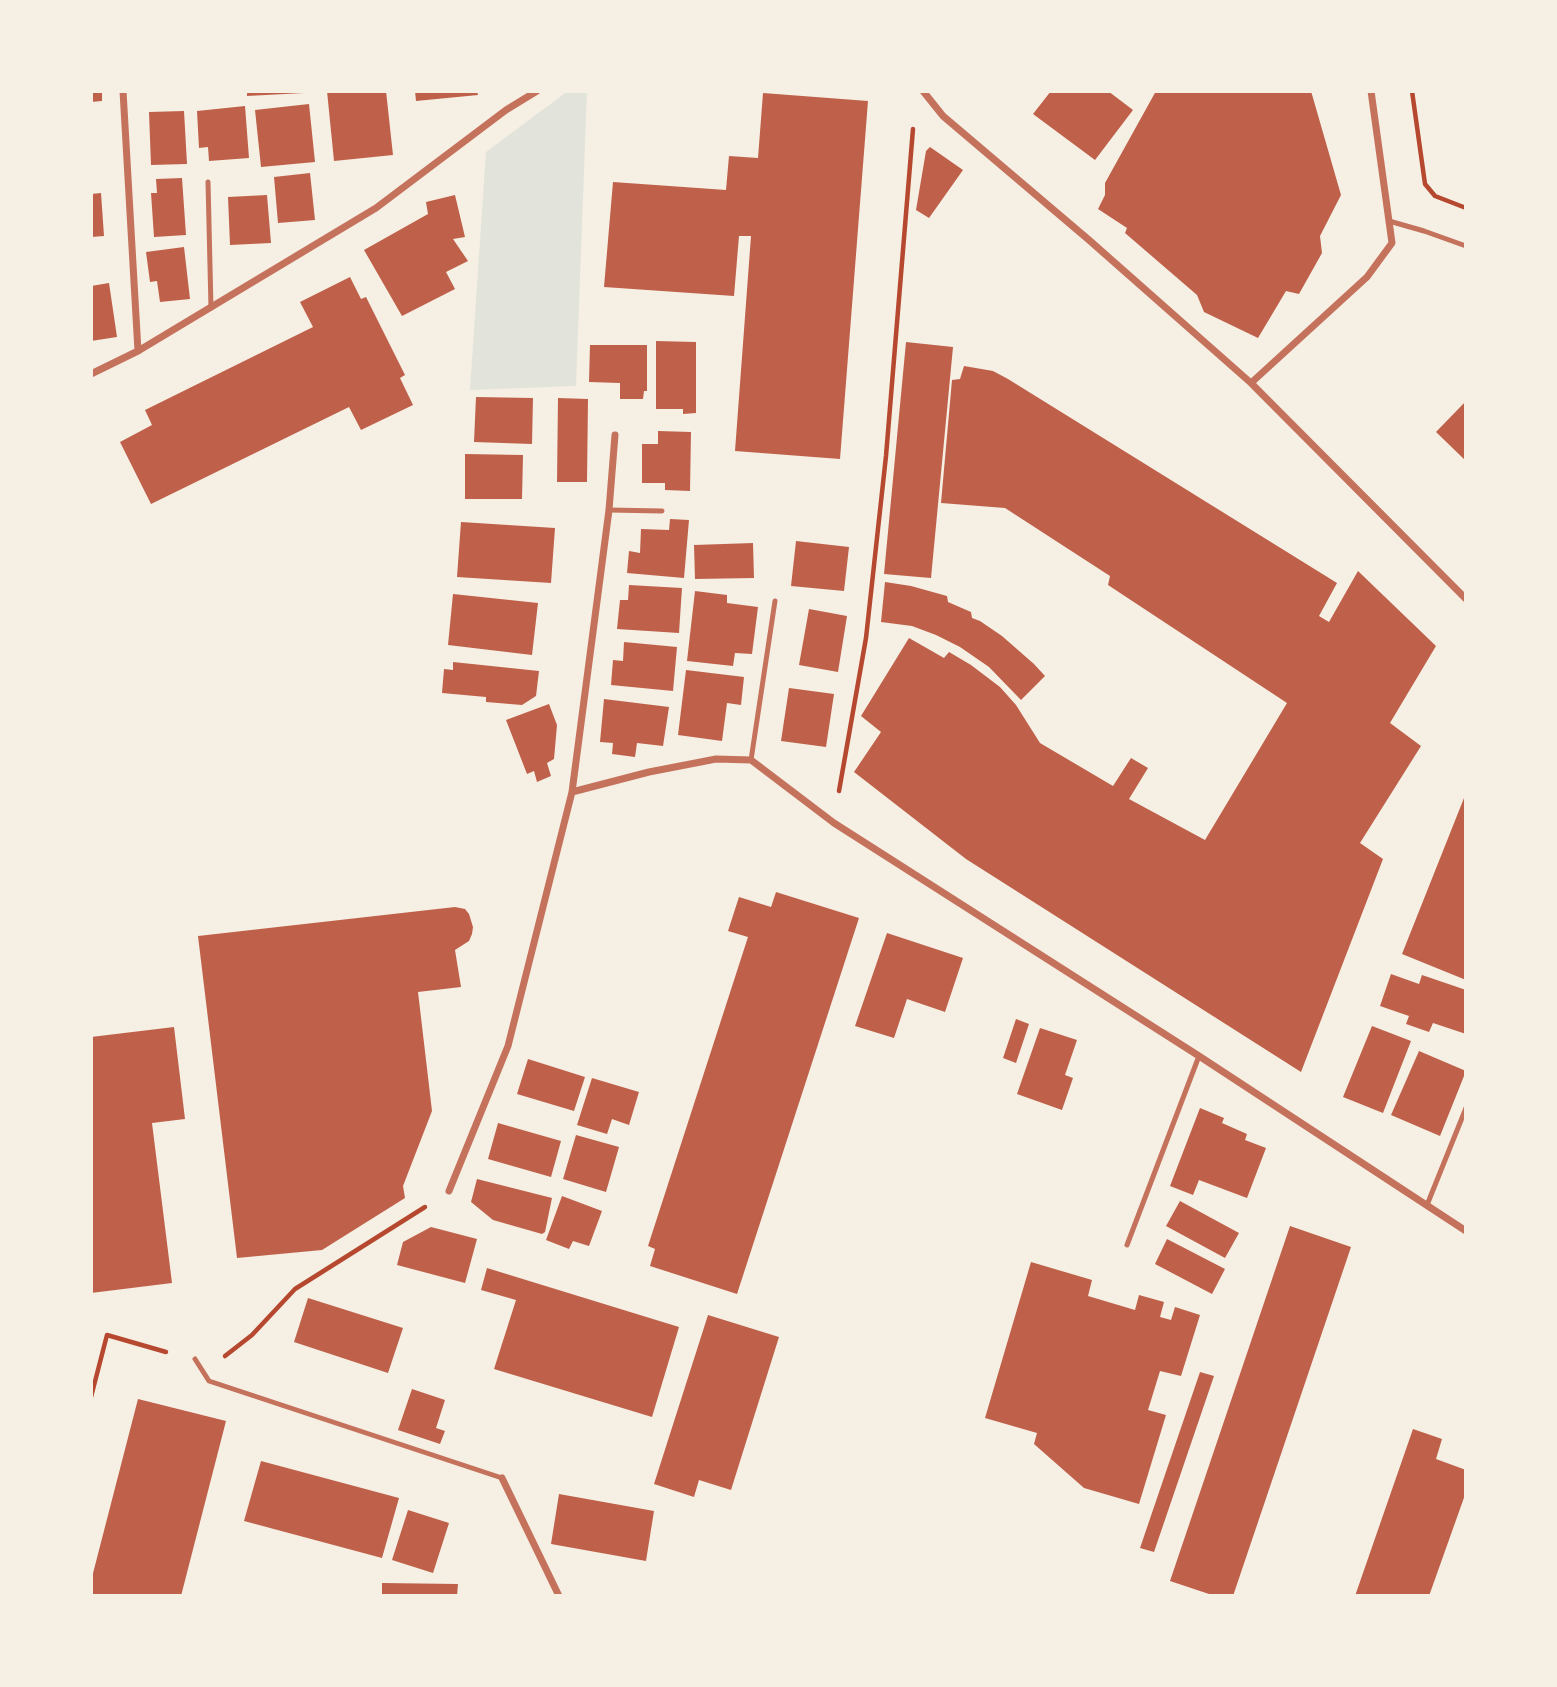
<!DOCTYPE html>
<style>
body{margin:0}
#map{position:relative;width:1557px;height:1687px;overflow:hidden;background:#f6efe4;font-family:"Asap Condensed",sans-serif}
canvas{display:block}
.frame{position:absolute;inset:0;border:93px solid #f6efe4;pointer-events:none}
</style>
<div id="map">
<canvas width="1557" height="1687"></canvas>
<div class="frame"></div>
</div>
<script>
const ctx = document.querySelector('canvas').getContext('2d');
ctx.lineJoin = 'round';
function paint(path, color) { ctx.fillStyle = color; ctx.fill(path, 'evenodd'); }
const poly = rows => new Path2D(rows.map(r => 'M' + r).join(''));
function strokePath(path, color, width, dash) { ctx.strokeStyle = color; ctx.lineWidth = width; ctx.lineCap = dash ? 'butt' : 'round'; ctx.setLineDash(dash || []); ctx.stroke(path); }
const green = poly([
 [568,91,587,91,576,386,470,390,486,152]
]);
const building = poly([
 [91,91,102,91,102,101,91,102],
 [247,91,304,91,304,93,247,96],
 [327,91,386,91,393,155,334,161],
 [415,91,477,91,478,95,416,101],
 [1051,91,1108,91,1133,110,1095,160,1033,114],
 [1156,91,1311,91,1341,195,1320,236,1322,253,1299,294,1286,291,1258,338,1204,312,1197,295,1125,233,1127,228,1098,209,1105,195,1105,183],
 [763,93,868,101,840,459,735,451,751,236,739,236,734,296,604,287,613,182,726,190,729,156,758,158],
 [309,104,315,162,261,167,255,110],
 [245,106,249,158,209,161,208,147,199,148,197,111],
 [184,111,187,164,151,165,149,112],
 [930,147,963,170,929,218,916,210,926,151],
 [310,173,315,220,278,223,274,177],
 [182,178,186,235,154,237,151,193,157,193,156,179],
 [101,193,104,236,91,237,91,194],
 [267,195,271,243,230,245,228,197],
 [455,195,465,237,453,239,468,261,446,272,455,289,402,316,364,250,428,214,426,202],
 [184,247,190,299,160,302,157,281,150,282,146,252],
 [350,277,361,299,366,297,405,375,400,378,413,405,361,430,349,407,151,504,120,442,152,425,145,410,313,327,300,302],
 [109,283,117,337,91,341,91,286],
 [656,341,696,342,696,413,683,414,683,409,656,409],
 [906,342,953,347,931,578,884,574],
 [590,345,647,345,647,391,644,391,643,399,620,399,620,383,589,382],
 [964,366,993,371,1008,379,1337,583,1319,616,1329,622,1358,571,1436,646,1390,723,1421,746,1360,843,1383,859,1301,1072,966,859,854,772,881,732,861,716,909,638,944,658,949,652,971,665,1000,687,1016,705,1040,743,1113,786,1131,758,1148,768,1129,799,1205,840,1287,703,1108,585,1110,576,1005,508,941,503,952,380,960,379],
 [476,397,533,398,532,444,474,442],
 [558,398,588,399,587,482,557,482],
 [1466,401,1466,461,1436,432],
 [658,431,691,432,690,491,665,490,665,483,642,483,642,444,658,444],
 [465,454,523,455,522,499,465,499],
 [670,519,689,520,684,578,627,573,629,551,640,553,641,529,669,530],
 [461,522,555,528,551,583,457,577],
 [796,541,849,547,844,591,791,586],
 [753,543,754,578,695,579,694,545],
 [885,582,911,586,947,596,948,602,971,612,972,618,980,621,1002,636,1034,664,1045,676,1021,700,989,667,960,647,936,635,912,626,881,622],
 [629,585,682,588,679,633,617,629,620,600,628,600],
 [695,591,727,595,727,603,758,607,752,654,735,653,733,666,687,661],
 [453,594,538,603,532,655,448,645],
 [809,609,847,616,838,672,799,665],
 [624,642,677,647,673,691,611,685,613,660,623,661],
 [453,662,539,671,536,696,522,705,486,702,486,697,442,693,444,669,453,670],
 [686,670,744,677,741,705,727,703,722,741,678,735],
 [789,688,834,694,826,747,781,741],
 [604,699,669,707,663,746,637,743,635,757,612,754,613,743,600,742],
 [549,704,557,725,554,759,547,763,551,776,537,782,534,771,527,774,506,720],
 [1466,793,1466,980,1402,954],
 [776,892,859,918,737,1294,650,1266,655,1249,648,1246,748,937,728,931,739,897,771,907],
 [455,907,465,909,469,914,473,927,472,934,469,941,455,950,461,987,418,992,432,1111,403,1186,405,1198,322,1250,237,1258,198,936],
 [887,933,963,958,945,1012,907,999,894,1038,855,1026],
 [1391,974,1419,984,1422,975,1466,990,1466,1034,1433,1023,1429,1032,1406,1024,1409,1016,1380,1006],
 [1016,1019,1029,1024,1016,1063,1003,1058],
 [1372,1026,1411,1041,1383,1113,1343,1097],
 [174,1027,185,1119,152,1123,172,1283,91,1293,91,1037],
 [1040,1028,1077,1040,1065,1075,1073,1078,1062,1110,1017,1094],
 [1419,1051,1466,1071,1440,1136,1391,1115],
 [528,1059,585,1077,574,1111,517,1094],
 [592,1078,639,1092,629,1125,612,1119,607,1134,577,1125],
 [1200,1108,1224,1118,1222,1123,1247,1134,1245,1140,1266,1148,1247,1198,1199,1180,1193,1195,1170,1186],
 [498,1123,561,1141,551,1177,488,1159],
 [576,1135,619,1147,606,1192,563,1179],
 [477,1179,552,1198,545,1232,542,1234,493,1220,471,1202],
 [562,1196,602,1211,589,1246,573,1241,569,1249,546,1240],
 [1180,1201,1239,1233,1225,1258,1166,1226],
 [1290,1226,1351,1247,1233,1596,1215,1596,1170,1581],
 [431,1227,477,1239,465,1283,397,1265,403,1242],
 [1167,1239,1225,1269,1212,1294,1155,1264],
 [1031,1262,1092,1280,1088,1296,1135,1310,1139,1295,1164,1302,1160,1317,1171,1320,1175,1307,1200,1315,1181,1376,1160,1371,1148,1410,1166,1415,1139,1504,1084,1488,1034,1444,1037,1433,985,1418],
 [487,1268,679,1327,652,1417,494,1369,516,1300,481,1290],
 [308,1298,403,1328,388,1373,294,1342],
 [708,1315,779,1337,731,1490,699,1480,694,1497,654,1484],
 [1200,1372,1214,1376,1154,1552,1140,1548],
 [412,1389,445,1400,436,1428,445,1431,440,1444,398,1430],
 [138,1399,226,1421,181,1596,91,1596,91,1581],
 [1413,1429,1442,1439,1436,1459,1466,1470,1466,1492,1429,1596,1355,1596],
 [261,1461,399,1498,382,1558,244,1521],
 [559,1494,654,1511,646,1561,551,1544],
 [408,1510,449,1523,433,1573,392,1560],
 [382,1583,458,1584,457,1596,382,1596]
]);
const path = poly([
 [1412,91,1425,184,1435,196,1466,208],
 [839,791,866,638,886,456,913,129],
 [225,1356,252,1335,295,1289,425,1207],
 [91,1397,107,1335,166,1352]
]);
const service = poly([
 [208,182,211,308],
 [1389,221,1424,231,1466,246],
 [609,510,662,511],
 [751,760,775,601],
 [1427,1205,1466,1108],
 [1127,1245,1199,1056],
 [195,1359,209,1381,502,1478]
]);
const minor = poly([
 [123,91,138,351],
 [923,91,943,116,1089,240,1251,383,1466,599],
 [91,374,138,351,376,208,506,110,537,91],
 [1251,383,1367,277,1392,243,1371,91],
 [572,792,649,772,716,759,751,760,834,823,1199,1056,1466,1231],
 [449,1191,508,1046,572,792,609,510,615,435],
 [502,1478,559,1596]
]);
paint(green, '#e2e4dc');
paint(building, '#bf614a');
strokePath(path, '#b5482f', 4.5);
strokePath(service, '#c5725c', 5);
strokePath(minor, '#c5725c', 7);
</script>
